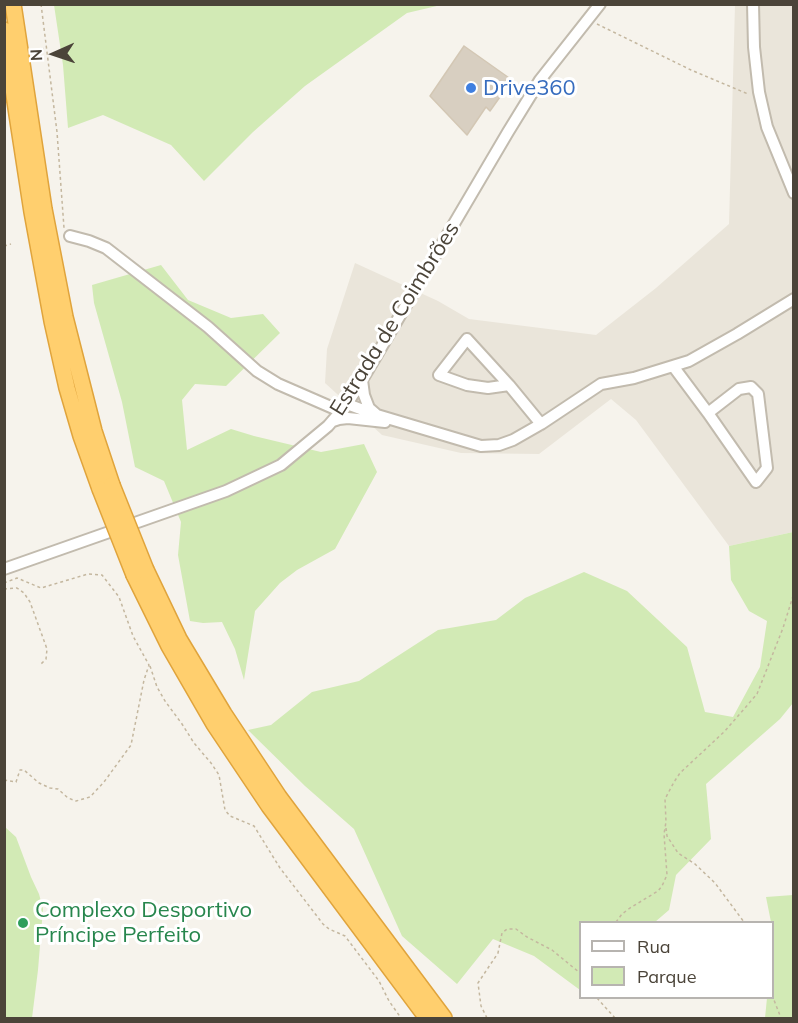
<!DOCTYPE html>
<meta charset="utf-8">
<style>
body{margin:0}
#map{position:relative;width:798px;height:1023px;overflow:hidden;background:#f6f3ec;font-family:Mulish,sans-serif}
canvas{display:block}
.frame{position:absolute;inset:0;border:6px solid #4b4439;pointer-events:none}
.legend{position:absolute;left:579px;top:921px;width:195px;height:78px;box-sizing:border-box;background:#fff;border:2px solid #b7b4b0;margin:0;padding:8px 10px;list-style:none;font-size:18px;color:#4b4439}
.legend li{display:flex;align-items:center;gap:12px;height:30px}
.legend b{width:30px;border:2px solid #b7b4b0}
.north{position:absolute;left:24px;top:24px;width:60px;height:60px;-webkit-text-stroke:4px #fff;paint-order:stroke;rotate:267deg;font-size:16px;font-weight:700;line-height:24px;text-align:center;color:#4b4439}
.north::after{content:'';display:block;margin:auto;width:21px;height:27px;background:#4b4439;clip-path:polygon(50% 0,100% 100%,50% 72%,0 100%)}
</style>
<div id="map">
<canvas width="798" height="1023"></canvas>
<div class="frame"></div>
<ul class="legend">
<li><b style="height:8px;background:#fff"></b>Rua</li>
<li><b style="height:16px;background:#d2eab5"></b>Parque</li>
</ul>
<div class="north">N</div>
</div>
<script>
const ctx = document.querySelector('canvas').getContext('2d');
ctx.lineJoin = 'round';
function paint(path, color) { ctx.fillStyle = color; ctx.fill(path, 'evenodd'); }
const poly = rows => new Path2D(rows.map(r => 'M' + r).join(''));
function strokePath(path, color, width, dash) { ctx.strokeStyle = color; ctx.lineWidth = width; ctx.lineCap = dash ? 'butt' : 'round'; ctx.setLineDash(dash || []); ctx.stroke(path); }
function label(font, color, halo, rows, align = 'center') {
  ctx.font = font + ' Mulish,sans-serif'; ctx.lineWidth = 6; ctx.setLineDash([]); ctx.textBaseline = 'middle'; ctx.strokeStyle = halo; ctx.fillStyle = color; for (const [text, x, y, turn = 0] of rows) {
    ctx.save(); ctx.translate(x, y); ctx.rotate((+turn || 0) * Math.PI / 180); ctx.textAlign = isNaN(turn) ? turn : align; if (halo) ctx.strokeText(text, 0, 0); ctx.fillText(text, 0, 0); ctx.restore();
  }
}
const residential = poly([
 [735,5,793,5,793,532,729,546,636,420,611,399,539,454,461,453,382,435,325,383,327,349,355,263,438,301,469,319,596,335,656,288,729,224]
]);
const green = poly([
 [54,5,54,4,441,5,407,13,305,86,253,132,204,181,171,145,103,115,68,128,63,65],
 [161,265,188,300,231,318,263,314,280,333,226,386,195,384,182,400,187,450,231,429,254,436,321,452,364,444,377,472,335,549,297,570,280,583,255,611,244,680,235,649,222,622,203,623,190,621,178,555,181,522,164,481,135,467,122,402,94,303,92,285],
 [793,532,793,703,780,719,706,784,711,839,676,875,669,910,655,922,580,922,580,990,534,956,493,939,457,984,402,936,354,829,305,786,248,730,271,725,312,692,359,681,438,630,496,620,525,598,584,572,627,591,687,647,705,712,733,717,760,667,767,621,749,611,731,580,729,546],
 [5,827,16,837,31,877,39,894,43,909,38,970,32,1018,5,1018],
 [793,895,793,1018,765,1018,767,998,772,998,772,922,771,922,766,897]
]);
const building = poly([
 [464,46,512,80,490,111,486,107,467,135,430,96,464,46]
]);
const path = poly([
 [41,4,57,132,64,228],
 [597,24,691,70,748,94],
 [35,50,46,48],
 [4,246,11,244],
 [4,583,17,578,41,588,88,574,102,575,119,597,133,636,149,665,144,680,131,745,104,782,90,797,76,801,68,798,58,789,50,788,39,783,24,770,20,770,16,782,4,780],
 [4,589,17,588,24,593,30,602,47,649,46,659,41,664],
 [150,666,157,687,165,701,182,724,194,743,211,763,219,775,225,810,230,816,254,826,280,868,323,924,329,929,345,936,351,944,379,981,389,1001,401,1018],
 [666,828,667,836,678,853,695,864,715,883,744,922],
 [616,922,622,914,630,908,658,891,662,886,667,875,664,834,666,822,665,799,674,782,680,773,725,731,757,694,783,628,794,593],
 [772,995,781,1018],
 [597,998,615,1018],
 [487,1018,481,1006,478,983,498,953,502,933,507,929,516,929,527,937,552,950,580,973]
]);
const minor = poly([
 [753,4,754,47,759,92,767,127,794,193],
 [70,236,89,241,106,248,208,327,257,371,278,384,340,411],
 [673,366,708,413,739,389,751,387,758,394,767,468,756,482,708,413],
 [362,380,364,395,369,408,377,415,481,446,499,445,513,440,541,424,601,384,634,378,689,361,737,334,794,299],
 [509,385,488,388,467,385,439,375,467,339,509,385,541,424],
 [347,404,374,414],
 [333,421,339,419,348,418,385,422],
 [4,569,226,491,281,465,328,426,347,404,362,380,508,132,540,80,600,4]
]);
const highway = poly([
 [13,4,44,209,65,317,94,431,112,485],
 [4,30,32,212,52,321,67,388,81,436,100,489],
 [146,570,179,639,224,714,279,797,444,1018],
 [134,575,169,646,214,724,269,806,427,1018]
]);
const highwayBridge = poly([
 [112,485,146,570],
 [100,489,134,575]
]);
const markers = [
 [471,88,6,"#3f7fe0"],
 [23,923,6,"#2e9e5b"]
];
const shopNames = [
 ["Drive360",483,88]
];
const streetNames = [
 ["Estrada de Coimbrões",395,319,-58]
];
const leisureNames = [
 ["Complexo Desportivo",35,910],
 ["Príncipe Perfeito",35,935]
];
paint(residential, '#eae5da');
paint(green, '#d2eab5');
paint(building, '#d8cfc1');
strokePath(building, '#d3c7b4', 1.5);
strokePath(minor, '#c2bbae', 14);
strokePath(highway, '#e0a43c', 18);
strokePath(path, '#c4b79f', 1.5, [3, 3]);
strokePath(minor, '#fff', 10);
strokePath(highway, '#ffcf6e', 15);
strokePath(highwayBridge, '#e0a43c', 18, []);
strokePath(highwayBridge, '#ffcf6e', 15);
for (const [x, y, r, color] of markers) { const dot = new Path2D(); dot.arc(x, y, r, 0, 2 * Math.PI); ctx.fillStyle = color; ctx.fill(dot); strokePath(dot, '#fff', 2); }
label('22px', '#366cbe', '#fff', shopNames, 'left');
label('22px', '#4b4439', '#fff', streetNames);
label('22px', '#27864d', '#fff', leisureNames, 'left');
</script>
